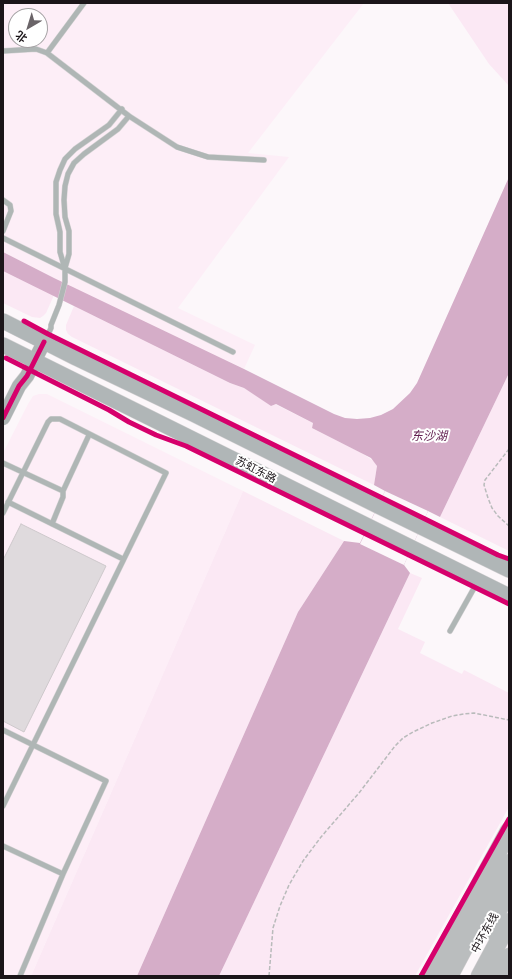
<!DOCTYPE html>
<meta charset="utf-8">
<style>
body{margin:0}
#map{position:relative;width:512px;height:979px;overflow:hidden;background:#fcf7fa;font-family:"Crimson Pro","Noto Sans SC",serif}
canvas{display:block}
.frame{position:absolute;inset:0;border:4px solid #1b1519;pointer-events:none}
.north{position:absolute;left:8px;top:8px;width:40px;height:40px;box-sizing:border-box;background:#fff;border:1px solid #a4a1a3;border-radius:50%;rotate:218deg;font-size:11px;font-weight:700;line-height:16px;text-align:center;color:#1b1519}
.north::after{content:'';display:block;margin:auto;width:14px;height:18px;background:#6a6468;clip-path:polygon(50% 0,100% 100%,50% 72%,0 100%)}
</style>
<div id="map">
<canvas width="512" height="979"></canvas>
<div class="frame"></div>
<div class="north">北</div>
</div>
<script>
const ctx = document.querySelector('canvas').getContext('2d');
ctx.lineJoin = 'round';
function paint(path, color) { ctx.fillStyle = color; ctx.fill(path, 'evenodd'); }
const poly = rows => new Path2D(rows.map(r => 'M' + r).join(''));
function strokePath(path, color, width, dash) { ctx.strokeStyle = color; ctx.lineWidth = width; ctx.lineCap = dash ? 'butt' : 'round'; ctx.setLineDash(dash || []); ctx.stroke(path); }
function label(font, color, halo, rows, align = 'center') {
  ctx.font = font + ' "Crimson Pro","Noto Sans SC",serif'; ctx.lineWidth = 4; ctx.setLineDash([]); ctx.textBaseline = 'middle'; ctx.strokeStyle = halo; ctx.fillStyle = color; for (const [text, x, y, turn = 0] of rows) {
    ctx.save(); ctx.translate(x, y); ctx.rotate((+turn || 0) * Math.PI / 180); ctx.textAlign = isNaN(turn) ? turn : align; if (halo) ctx.strokeText(text, 0, 0); ctx.fillText(text, 0, 0); ctx.restore();
  }
}
const built = poly([
 [3,3,364,3,248,153,289,157,178,308,255,345,244,369,54,278,3,252],
 [16,16,40,16,40,40,16,40],
 [39,394,47,394,243,491,31,976,3,976,3,453,28,404,33,396]
]);
const green = poly([
 [448,3,509,3,509,86,489,64],
 [3,271,54,295,46,313,43,316,40,318,32,317,3,303],
 [74,306,230,383,244,388,271,406,275,404,313,423,312,428,360,452,375,462,377,466,374,485,72,337,68,334,66,330,66,325],
 [509,373,509,551,440,517],
 [243,491,344,541,298,612,137,976,31,976],
 [410,573,422,578,398,629,425,642,420,653,462,674,464,670,509,693,509,807,415,976,219,976]
]);
const water = poly([
 [509,177,509,373,440,517,428,511,404,565,410,573,219,976,137,976,298,612,344,541,360,543,385,491,374,485,377,466,371,458,312,428,313,423,276,404,271,406,244,388,230,383,3,271,3,252,54,278,244,369,334,414,345,418,357,419,370,418,381,415,393,409,410,393,417,383]
]);
const pier = poly([
 [385,491,428,511,404,565,360,544]
]);
const building = poly([
 [21,524,106,566,24,732,3,721,3,560,21,524]
]);
const path = poly([
 [509,449,485,480,484,485,488,498,492,508,498,516,509,526],
 [269,976,273,928,280,906,289,885,303,861,321,837,359,793,395,746,403,738,413,732,432,723,452,716,464,714,474,713,509,720]
]);
const lane = poly([
 [3,51,36,49,47,53,129,116,177,147,208,157,264,160],
 [47,53,84,3],
 [3,200,10,205,11,211,3,231],
 [3,238,233,352],
 [65,268,69,254,69,231,65,217,64,200,65,186,68,174,74,163,84,154,118,129,129,116],
 [45,341,51,328,51,325,59,305,65,282,65,269,60,252,60,232,56,214,56,182,60,170,65,159,75,149,109,125,122,109],
 [3,463,63,491],
 [8,502,123,559],
 [3,513,48,422,51,419,60,419,166,473,3,806],
 [52,524,63,497,63,491,89,435],
 [450,631,478,581],
 [3,730,106,781,63,874,20,976],
 [3,846,63,874]
]);
const secondary = poly([
 [3,418,19,386,27,376,44,342]
]);
const primary = poly([
 [3,321,76,358,193,414,378,506,509,570],
 [3,345,509,596]
]);
const highway = poly([
 [487,930,509,890],
 [430,976,509,831],
 [449,976,509,863],
 [480,976,509,922],
 [497,976,509,957]
]);
const cycleway = poly([
 [24,321,48,334,425,519,498,555,509,559],
 [6,358,109,410,129,422,156,435,186,446,509,604],
 [3,418,19,386,27,376,44,342],
 [421,976,509,819]
]);
const streetNames = [
 ["苏虹东路",256,470,27],
 ["中环东线",485,933,-61]
];
const waterNames = [
 ["东沙湖",429,436]
];
paint(built, '#fdeef7');
paint(green, '#fbe8f4');
paint(water, '#d5adc8');
paint(pier, '#fcf7fa');
paint(building, '#dfdadd');
strokePath(building, '#cec9cc', 1);
strokePath(lane, '#d7d4d6', 6);
strokePath(secondary, '#d7d4d6', 15);
strokePath(primary, '#d7d4d6', 16);
strokePath(highway, '#d7d4d6', 19);
strokePath(path, '#b9bbbb', 1.5, [4, 2]);
strokePath(lane, '#afb6b5', 5);
strokePath(secondary, '#adb4b4', 14);
strokePath(primary, '#b0b6b7', 15);
strokePath(highway, '#babdbe', 18);
strokePath(cycleway, '#d6006c', 5);
label('11px', '#1b1519', '#fff', streetNames);
label('italic 12px', '#642252', '#fff', waterNames);
</script>
